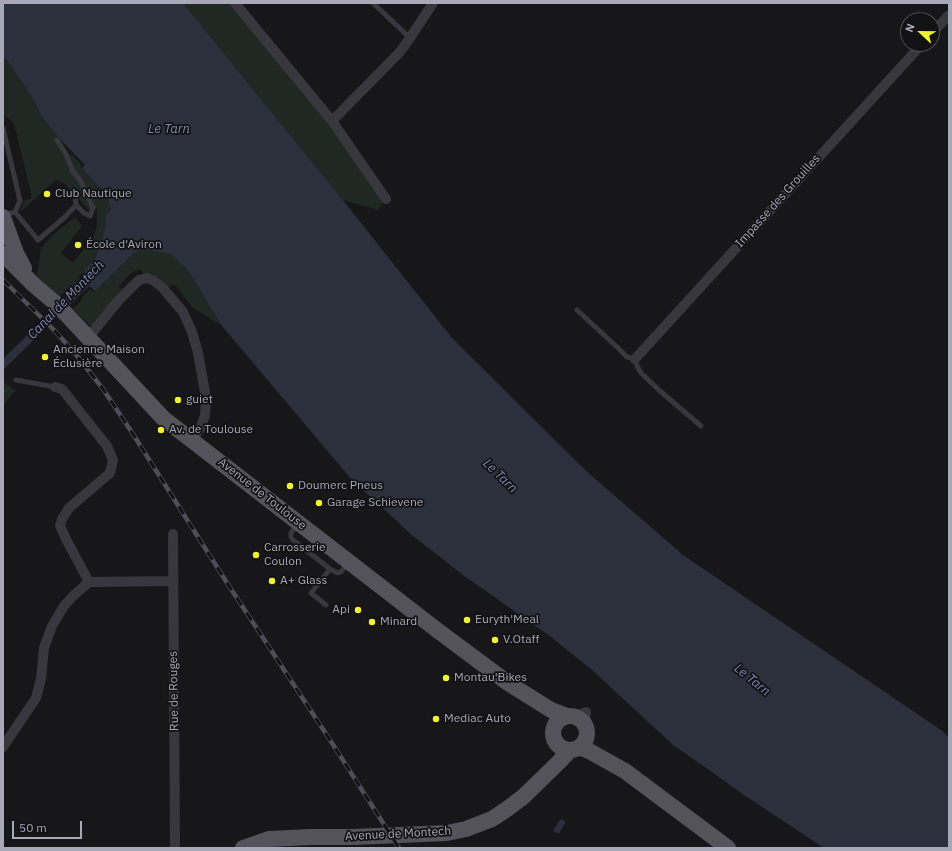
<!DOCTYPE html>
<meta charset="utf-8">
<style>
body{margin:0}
#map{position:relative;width:952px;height:851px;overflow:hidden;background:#171618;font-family:"IBM Plex Sans",sans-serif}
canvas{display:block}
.frame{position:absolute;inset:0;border:4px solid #a8a8b8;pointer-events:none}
.north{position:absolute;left:900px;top:12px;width:40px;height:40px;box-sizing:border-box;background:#121113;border:1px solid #4e4d55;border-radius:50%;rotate:292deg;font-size:11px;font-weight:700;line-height:16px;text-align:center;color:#a8a8b8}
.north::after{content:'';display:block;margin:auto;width:14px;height:18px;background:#f0f234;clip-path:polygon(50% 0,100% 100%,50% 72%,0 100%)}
.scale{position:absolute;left:12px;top:821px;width:70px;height:18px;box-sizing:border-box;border:2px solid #a8a8b8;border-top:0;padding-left:5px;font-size:12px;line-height:14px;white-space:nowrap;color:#a8a8b8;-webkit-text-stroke:3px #121113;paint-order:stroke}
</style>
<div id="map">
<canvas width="952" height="851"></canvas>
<div class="frame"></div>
<div class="north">N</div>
<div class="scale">50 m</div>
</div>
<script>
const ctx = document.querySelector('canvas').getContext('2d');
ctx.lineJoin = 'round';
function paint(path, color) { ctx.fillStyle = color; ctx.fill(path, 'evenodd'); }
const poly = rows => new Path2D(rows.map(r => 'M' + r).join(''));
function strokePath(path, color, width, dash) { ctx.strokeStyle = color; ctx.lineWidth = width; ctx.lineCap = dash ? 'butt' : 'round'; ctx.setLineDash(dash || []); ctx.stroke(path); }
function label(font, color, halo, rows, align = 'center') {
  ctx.font = font + ' "IBM Plex Sans",sans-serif'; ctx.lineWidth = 3.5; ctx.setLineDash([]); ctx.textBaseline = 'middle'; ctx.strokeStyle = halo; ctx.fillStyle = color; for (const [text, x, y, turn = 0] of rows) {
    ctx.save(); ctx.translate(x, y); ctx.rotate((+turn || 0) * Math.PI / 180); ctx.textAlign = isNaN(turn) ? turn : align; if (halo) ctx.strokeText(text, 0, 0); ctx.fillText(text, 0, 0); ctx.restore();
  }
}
const green = poly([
 [183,3,235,3,386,199,378,210,343,200],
 [3,58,7,60,34,100,42,117,57,136,57,140,66,154,72,155,80,163,82,168,107,196,111,210,106,214,105,228,101,245,94,260,81,275,78,276,81,280,73,287,66,290,59,297,41,282,37,275,41,248,53,235,75,217,82,226,61,253,73,263,94,236,97,225,97,208,88,209,64,183,56,180,20,212,24,201,32,198,14,123,3,115],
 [140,250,147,250,170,254,187,269,222,326,192,307,174,284,170,287,158,277,143,274,141,269,131,273,119,286,124,292,92,328,73,309,81,301,83,296,90,289,95,293,95,291,134,253],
 [3,381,7,385,16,390,3,405]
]);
const water = poly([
 [3,3,183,3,343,200,452,338,584,469,683,555,941,730,949,737,949,848,824,848,744,795,702,765,674,746,592,670,551,637,463,575,413,536,352,480,222,326,187,269,170,254,147,250,140,250,134,253,95,291,89,286,3,370,3,359,84,279,81,275,94,260,101,245,105,228,106,214,111,210,107,196,82,168,85,165,57,136,42,117,34,100,7,60,3,58],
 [562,819,565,821,565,823,559,833,557,833,554,831,554,829,560,820]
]);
const pier = poly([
 [47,312,56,321,41,336,32,327]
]);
const service = poly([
 [373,3,410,38],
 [3,128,20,201,15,212],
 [57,140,66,154,73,172,80,180,88,197,93,208,90,216,84,213,76,205,75,195],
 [4,215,15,212,38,240,65,217,76,205],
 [577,310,617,347,627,357,635,359,637,366,641,373,660,391,701,426],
 [16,380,55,387],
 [297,525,291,533,291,537,292,539,330,569,338,573,341,572,348,563],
 [326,605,311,593,330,569]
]);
const minor = poly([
 [235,3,332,121,386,199],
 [932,33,949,15],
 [332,121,399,53,410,38,433,3],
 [88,338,118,301,139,280,147,278,154,281,162,287,183,312,192,332,198,353,206,398,205,416,200,429,191,440],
 [635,359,922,44],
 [55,387,62,389,107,446,113,460,110,473,69,508,62,519,60,526,67,541,89,582],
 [173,534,175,848],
 [574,717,586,712,584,724],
 [3,747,36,698,41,679,44,648,52,626,64,606,73,596,89,582,173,581]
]);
const primary = poly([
 [3,217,16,253,24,268],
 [3,254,34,285,54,302,67,315,163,418,437,630,508,683,551,710,567,716],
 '553 733a17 17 0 1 1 34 0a17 17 0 1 1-34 0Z',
 [580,747,591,752,625,771,728,848],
 [243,848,269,839,311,837,353,837,447,833,466,829,492,819,507,809,523,797,560,761,570,750]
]);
const rail = poly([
 [3,280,53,329,74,352,103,389,131,431,229,586,332,743,399,848]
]);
const markers = [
 [47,194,4,"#f0f234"],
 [78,245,4,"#f0f234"],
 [45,357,4,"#f0f234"],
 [178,400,4,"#f0f234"],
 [161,430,4,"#f0f234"],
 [290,486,4,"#f0f234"],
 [319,503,4,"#f0f234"],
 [256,555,4,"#f0f234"],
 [272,581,4,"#f0f234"],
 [358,610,4,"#f0f234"],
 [467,620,4,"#f0f234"],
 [372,622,4,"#f0f234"],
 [495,640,4,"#f0f234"],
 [446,678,4,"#f0f234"],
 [436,719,4,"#f0f234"]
];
const poiNames = [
 ["Club Nautique",55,194],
 ["École d'Aviron",86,245],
 ["Ancienne Maison",53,350],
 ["Éclusière",53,364],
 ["guiet",186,400],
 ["Av. de Toulouse",169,430],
 ["Doumerc Pneus",298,486],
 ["Garage Schievene",327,503],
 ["Carrosserie",264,548],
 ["Coulon",264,562],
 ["A+ Glass",280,581],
 ["Api",350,610,"right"],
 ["Euryth'Meal",475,620],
 ["Minard",380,622],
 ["V.Otaff",503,640],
 ["Montau'Bikes",454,678],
 ["Mediac Auto",444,719]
];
const streetNames = [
 ["Impasse des Grouilles",778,201,-48],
 ["Avenue de Toulouse",262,494,38],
 ["Rue de Rouges",174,691,-91],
 ["Avenue de Montech",398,834,-3]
];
const waterNames = [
 ["Le Tarn",169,129],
 ["Canal de Montech",66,300,-46],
 ["Le Tarn",500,476,44],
 ["Le Tarn",752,680,39]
];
paint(green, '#202823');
paint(water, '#2c2f3c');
paint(pier, '#171618');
strokePath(service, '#38373d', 5);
strokePath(minor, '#38373d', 10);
strokePath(primary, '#54535c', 16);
strokePath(rail, '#4f4e56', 4.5);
strokePath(rail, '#121113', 3, [9]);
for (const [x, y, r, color] of markers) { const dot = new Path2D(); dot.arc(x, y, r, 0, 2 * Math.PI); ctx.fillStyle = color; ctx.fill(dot); strokePath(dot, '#121113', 1.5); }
label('12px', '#a8a8b8', '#121113', poiNames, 'left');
label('12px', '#a8a8b8', '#121113', streetNames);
label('italic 13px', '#7f88b3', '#121113', waterNames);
</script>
